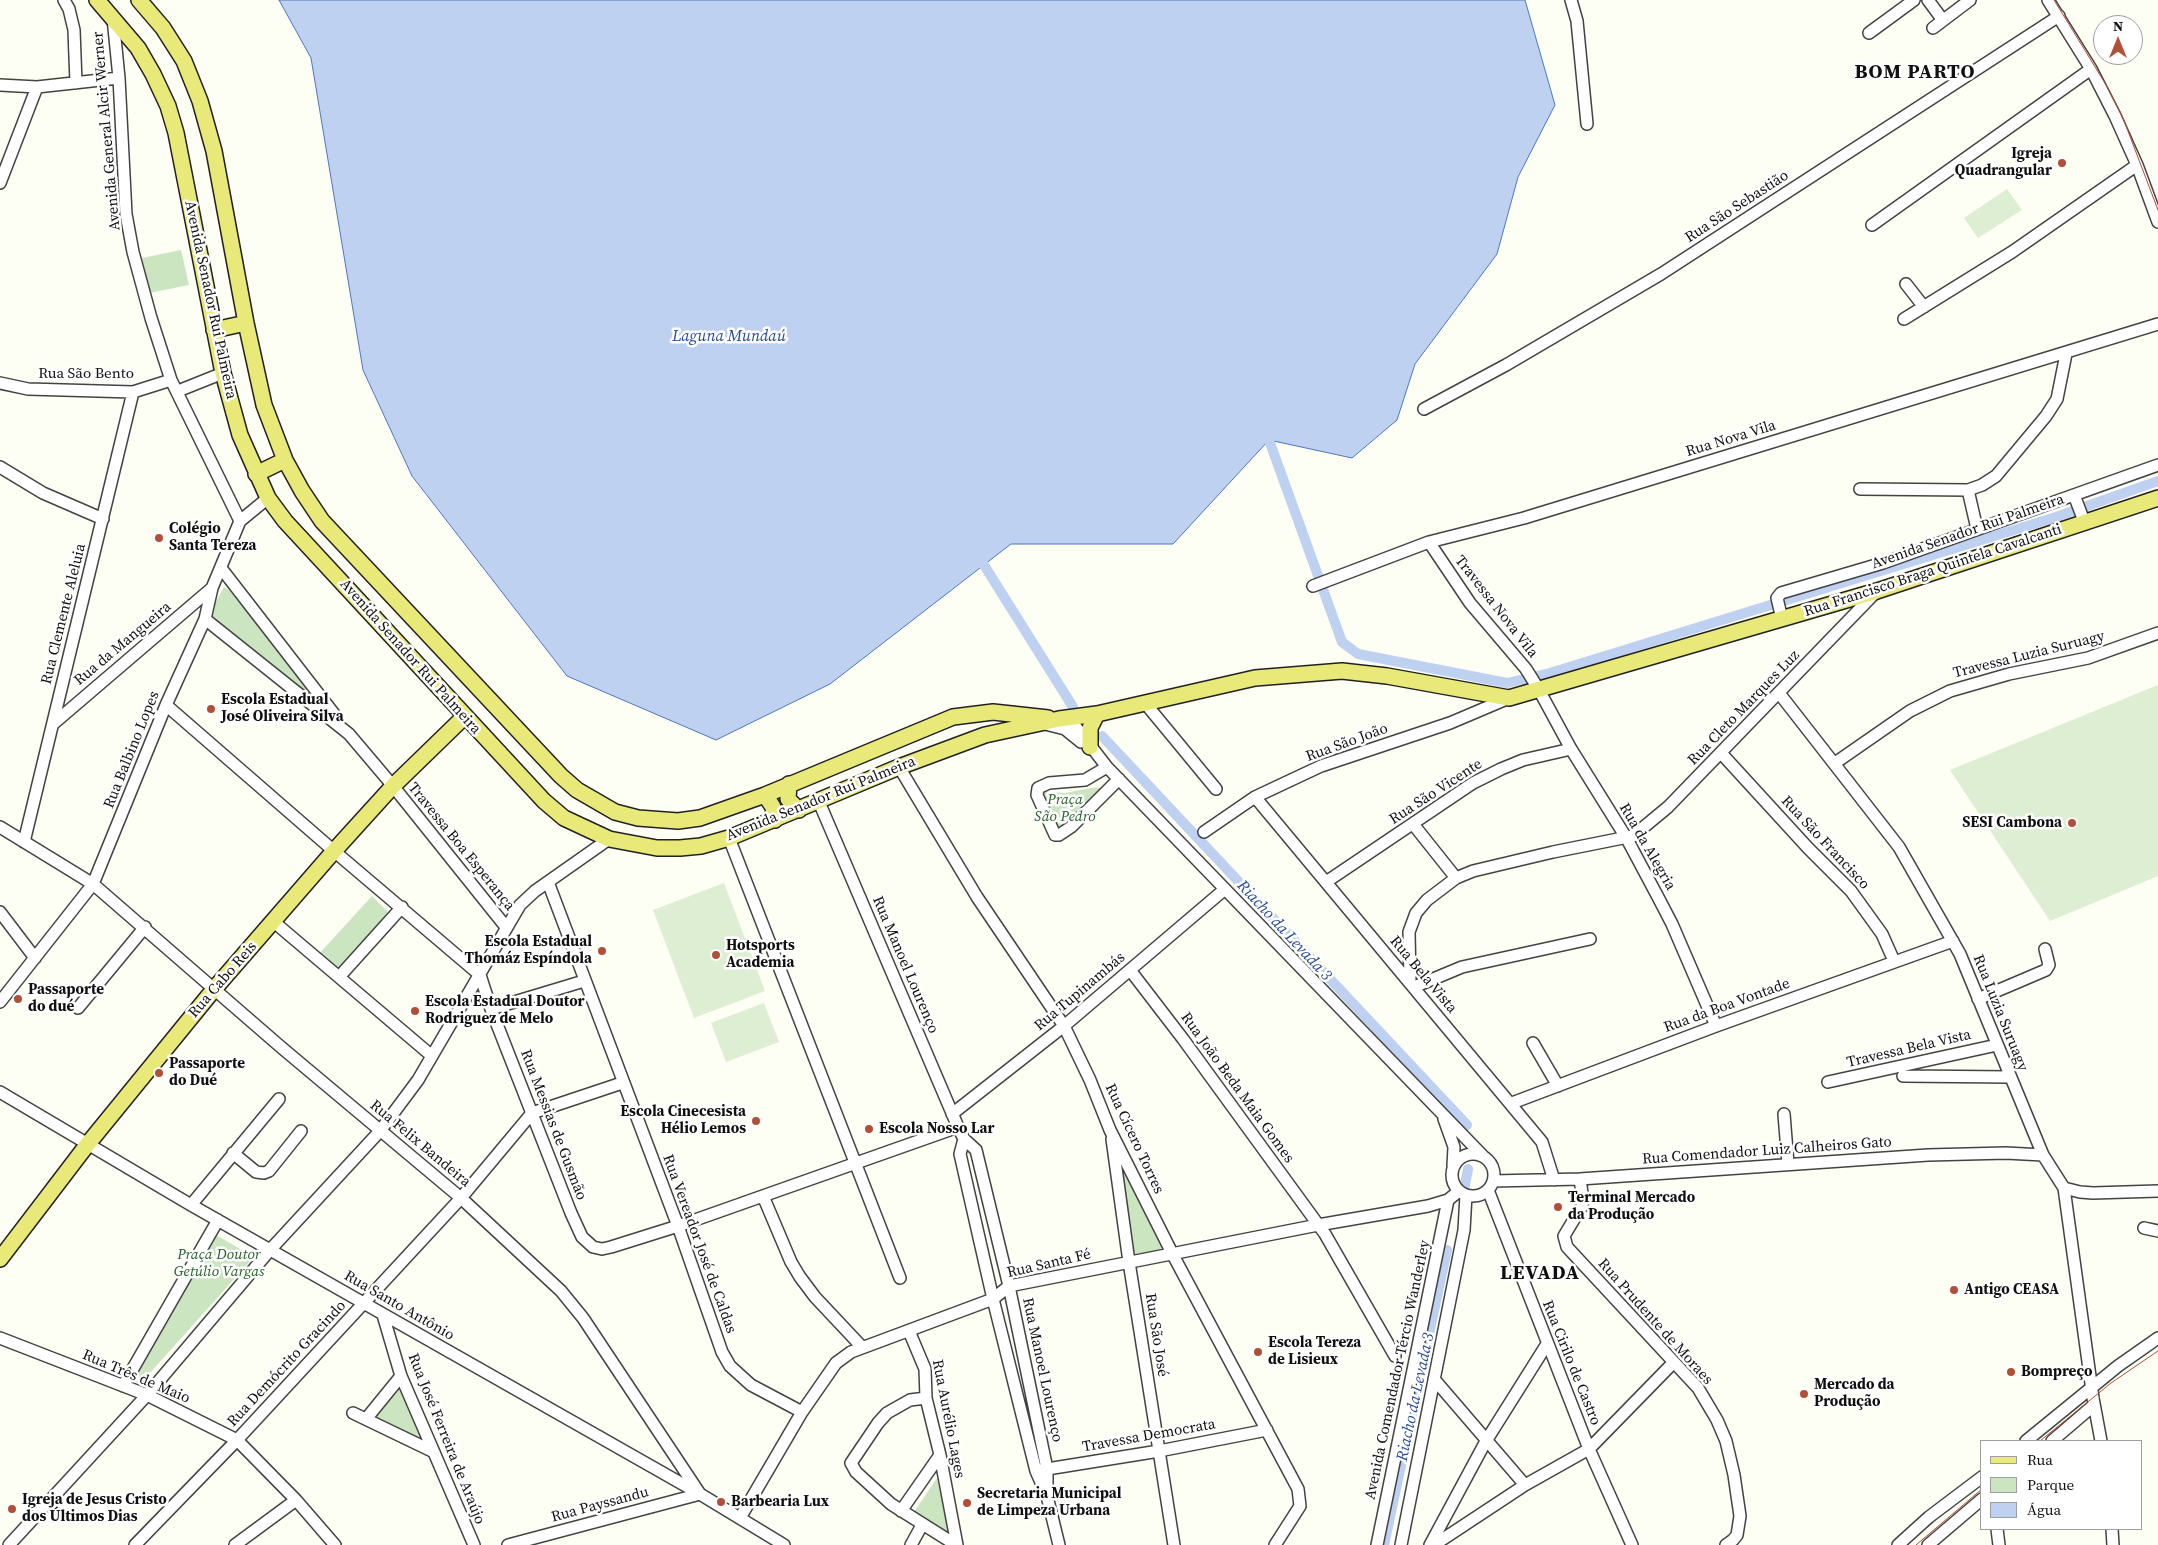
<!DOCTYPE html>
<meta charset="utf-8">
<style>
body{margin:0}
#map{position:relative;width:2158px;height:1545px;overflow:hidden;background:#fdfef4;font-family:"Source Serif 4",serif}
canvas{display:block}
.legend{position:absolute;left:1980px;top:1440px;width:162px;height:90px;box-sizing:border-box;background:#fff;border:1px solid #9f9f9f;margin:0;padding:6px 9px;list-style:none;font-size:15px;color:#101010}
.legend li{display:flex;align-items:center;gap:10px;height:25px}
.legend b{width:25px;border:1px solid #9f9f9f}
.north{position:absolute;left:2093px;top:15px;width:50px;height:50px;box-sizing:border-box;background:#fff;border:1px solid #9f9f9f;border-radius:50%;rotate:0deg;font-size:14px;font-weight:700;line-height:20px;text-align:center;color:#101010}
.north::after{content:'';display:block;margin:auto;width:18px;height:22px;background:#b14f37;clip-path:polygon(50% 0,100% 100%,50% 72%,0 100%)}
</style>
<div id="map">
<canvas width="2158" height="1545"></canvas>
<ul class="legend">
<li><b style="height:6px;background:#e9e979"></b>Rua</li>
<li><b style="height:14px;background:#cbe5c1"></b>Parque</li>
<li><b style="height:14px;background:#bed1f0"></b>Água</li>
</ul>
<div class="north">N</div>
</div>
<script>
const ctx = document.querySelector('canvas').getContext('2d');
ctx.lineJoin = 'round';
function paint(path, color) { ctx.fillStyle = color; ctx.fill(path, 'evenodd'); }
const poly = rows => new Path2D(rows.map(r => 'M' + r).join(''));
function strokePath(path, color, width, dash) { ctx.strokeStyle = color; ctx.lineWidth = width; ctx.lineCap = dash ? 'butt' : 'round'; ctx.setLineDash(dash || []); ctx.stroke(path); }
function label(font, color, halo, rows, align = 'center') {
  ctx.font = font + ' "Source Serif 4",serif'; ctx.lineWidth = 5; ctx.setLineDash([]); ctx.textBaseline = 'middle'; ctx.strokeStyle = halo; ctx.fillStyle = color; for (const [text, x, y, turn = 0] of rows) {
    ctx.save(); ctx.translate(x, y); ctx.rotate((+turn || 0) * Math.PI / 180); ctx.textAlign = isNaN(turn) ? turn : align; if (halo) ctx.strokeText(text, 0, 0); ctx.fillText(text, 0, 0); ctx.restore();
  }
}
const green = poly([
 [181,250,189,285,149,293,142,258],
 [224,587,229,590,322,705,315,704,209,614],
 [1109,787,1059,837,1040,791,1065,793,1091,788],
 [372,896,394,918,344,978,318,955],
 [1117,1153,1167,1250,1131,1258],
 [211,1232,254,1257,140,1384,129,1378],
 [400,1389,424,1442,373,1418],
 [937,1478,951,1544,910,1518]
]);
const pitch = poly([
 [2007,189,2022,210,1978,238,1964,218],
 [2158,685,2158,876,2050,921,1950,770],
 [724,883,765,991,694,1018,653,910],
 [764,1003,779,1042,726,1062,711,1023]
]);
const water = poly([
 [279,0,1525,0,1555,105,1518,177,1497,254,1415,364,1397,420,1352,458,1269,440,1173,544,1011,544,830,684,716,740,567,676,412,476,363,370,311,58,279,0]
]);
const canal = poly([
 [1269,440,1342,642,1358,654,1507,683,1550,673,2056,517,2158,481],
 [984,565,1073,707],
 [1102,736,1467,1125],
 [1464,1190,1468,1169],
 [1384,1545,1447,1250]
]);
const minor = poly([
 [64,0,69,9,74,30,76,83],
 [1571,0,1577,21,1587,124],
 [1928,0,1942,19],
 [2048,0,2091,69,2115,116,2137,165,2158,222],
 [113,18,119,78,126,214,133,252,151,318,171,380,240,521],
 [1933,28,1970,0],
 [1869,33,1914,0],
 [0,85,37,87,119,78],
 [0,183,37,87],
 [1872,225,2091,69],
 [1906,284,1924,307],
 [1904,319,2012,252,2137,165],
 [0,383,28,389,133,392,171,380],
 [178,391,223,373],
 [1424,409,1506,365,1661,274,2059,16],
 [0,467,43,493,103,519],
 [1860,489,1968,490,1982,485,1996,476,2046,416,2057,399,2066,354],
 [1968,490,1977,529],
 [2074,495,2084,521],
 [1429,542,1470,603,1526,669,1539,690,1571,749,1627,839,1659,899,1672,924,1716,1026],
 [221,568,338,719],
 [1313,586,1429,542,1524,518,2158,324],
 [205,619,349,734,393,786,506,927],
 [1782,619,1777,598,1781,593,1883,563,2158,465],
 [1779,693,1899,847,1960,954,2043,1155,2064,1188,2093,1398,2101,1441],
 [1145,703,1216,789],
 [166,705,334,851,480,975,491,1009,571,1213,582,1237,593,1247,602,1249,611,1247,678,1226,958,1127],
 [1069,718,1107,767,1484,1157],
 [53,724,212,588],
 [1045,724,1065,729,1081,742],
 [1721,753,1808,848,1851,891,1882,934,1894,961],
 [1835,763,1910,711,1950,691,2009,674,2088,658,2158,633],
 [899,767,977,897,1064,1026,1090,1080,1110,1130,1173,1255,1298,1489,1300,1506,1275,1545],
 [1107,767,1085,780,1049,783,1038,788,1037,795,1055,835,1059,835,1071,827,1119,779],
 [1255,797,1542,1142,1554,1180],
 [819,802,958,1127,964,1139,976,1150,1009,1286,1047,1469,1047,1496],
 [1413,824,1456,878],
 [0,827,93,884,282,1048,461,1198,561,1291,583,1318,700,1494,508,1545],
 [1204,832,1255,797,1321,766,1450,723,1509,698],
 [729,838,900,1278],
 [24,842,133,392],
 [548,882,678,1226,722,1352,730,1366,751,1385,802,1412],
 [1326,882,1473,783,1501,769,1523,760,1571,749],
 [0,912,35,958],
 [274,922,432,1056],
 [1130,970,1183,1039,1325,1234,1395,1356],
 [339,977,402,907],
 [1410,981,1409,932,1416,913,1427,900,1456,878,1473,871,1553,852,1633,836,1668,807,1877,591],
 [1414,987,1462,967,1590,939],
 [1978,999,2046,970,2049,965,2045,949],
 [0,1002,93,884,166,705,205,619,212,588,240,521,268,498],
 [78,1008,145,927],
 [491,1009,584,981],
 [1533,1043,1558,1086],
 [1903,1076,2010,1077],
 [1828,1082,1997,1045],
 [0,1092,191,1205,700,1494,784,1545],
 [1512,1103,1716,1026,1953,941],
 [952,1114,1064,1026,1225,889],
 [1784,1114,1788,1164],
 [1444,1119,1454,1147,1453,1166],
 [964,1139,960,1154,993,1299,1036,1471,1047,1496,1059,1545],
 [1112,1139,1129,1262,1174,1545],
 [233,1153,256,1172,264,1173,269,1171,301,1131],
 '1452 1175a21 21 0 1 1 42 0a21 21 0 1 1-42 0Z',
 [1580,1179,1583,1200,1582,1206,1564,1236,1567,1247,1698,1388,1717,1420,1726,1441,1734,1475,1740,1516,1737,1535,1733,1540,1726,1545],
 [1493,1181,1580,1179,1928,1155,2006,1153,2043,1155],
 [2064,1188,2080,1192,2093,1193,2158,1191],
 [1488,1190,1589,1449,1632,1545],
 [763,1196,791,1262,800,1277,815,1297,862,1347],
 [191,1205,279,1099],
 [2144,1228,2158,1231],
 [383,1315,401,1376,474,1545],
 [909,1331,925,1369,926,1398,940,1455,957,1545],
 [0,1338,147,1395,237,1440,296,1500,335,1545],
 [1434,1379,1525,1485],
 [123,1386,218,1220],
 [926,1398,910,1400,887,1413,878,1423,851,1463,856,1472,891,1504,956,1545],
 [353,1413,434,1452],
 [366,1419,401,1376],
 [2026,1441,2118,1366,2158,1338],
 [2052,1441,2094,1405],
 [1041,1470,1159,1451,1267,1430],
 [901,1511,940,1455],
 [740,1518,802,1412,836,1363,851,1352,993,1299,1009,1286,1318,1225,1428,1206,1448,1200,1459,1191],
 [1997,1529,1999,1545],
 [2112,1529,2113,1545],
 [9,1545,147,1395,270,1250,380,1131,418,1080,520,905,535,891,609,839],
 [135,1545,237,1440,461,1198,532,1113,622,1083],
 [235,1545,296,1500],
 [911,1545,922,1525],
 [1377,1545,1448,1200],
 [1401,1545,1464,1230,1466,1195],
 [1430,1545,1486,1441,1547,1344],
 [1434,1545,1525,1485,1589,1449,1673,1363],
 [1898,1545,1929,1517,1982,1477],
 [1928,1545,1982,1499]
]);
const major = poly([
 [97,0,138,48,153,74,168,106,176,133,223,373,240,435,268,498,285,521,544,801,564,818,609,839,657,848,680,848,701,846,729,838,899,767,985,735,1059,719,1097,714,1255,678,1342,671,1387,676,1509,698,1877,591,2158,498],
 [139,0,163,28,184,61,200,101,214,151,246,323,264,405,285,460,302,491,322,521,561,776,577,790,615,812,638,818,678,821,700,818,765,795,953,717,993,712,1048,718],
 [214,330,246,323],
 [256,474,285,460],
 [1090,747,1090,728,1097,714],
 [789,784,788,799,799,810],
 [765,795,773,807,775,820],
 [0,1259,87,1145,215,988,334,851,393,786,464,717]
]);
const tram = poly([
 [2054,0,2108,88,2123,118,2158,210],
 [2040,1441,2111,1383,2158,1351],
 [1916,1545,1982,1489]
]);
const markers = [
 [2062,163,5,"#b14f37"],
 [159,538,5,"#b14f37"],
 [211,709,5,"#b14f37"],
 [2072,823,5,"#b14f37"],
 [602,951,5,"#b14f37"],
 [716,955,5,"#b14f37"],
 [18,999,5,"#b14f37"],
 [415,1011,5,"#b14f37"],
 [159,1073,5,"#b14f37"],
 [756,1121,5,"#b14f37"],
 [869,1129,5,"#b14f37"],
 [1558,1207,5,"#b14f37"],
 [1954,1290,5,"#b14f37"],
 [1258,1352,5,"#b14f37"],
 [2011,1372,5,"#b14f37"],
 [1804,1394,5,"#b14f37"],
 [721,1502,5,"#b14f37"],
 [967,1503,5,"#b14f37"],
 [12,1509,5,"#b14f37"]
];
const streetNames = [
 ["Avenida General Alcir Werner",107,131,-95],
 ["Rua São Sebastião",1737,207,-33],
 ["Avenida Senador Rui Palmeira",210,300,78],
 ["Rua São Bento",86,374],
 ["Rua Nova Vila",1731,439,-17],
 ["Avenida Senador Rui Palmeira",1968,532,-19],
 ["Rua Francisco Braga Quintela Cavalcanti",1933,571,-18],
 ["Travessa Nova Vila",1496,607,52],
 ["Rua Clemente Aleluia",64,614,-76],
 ["Rua da Mangueira",123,644,-40],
 ["Travessa Luzia Suruagy",2029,655,-14],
 ["Avenida Senador Rui Palmeira",410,657,48],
 ["Rua Cleto Marques Luz",1744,708,-46],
 ["Rua São João",1347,743,-20],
 ["Rua Balbino Lopes",132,750,-68],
 ["Rua São Vicente",1436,792,-33],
 ["Avenida Senador Rui Palmeira",821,799,-22],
 ["Rua São Francisco",1825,843,47],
 ["Travessa Boa Esperança",461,847,51],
 ["Rua da Alegria",1647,847,60],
 ["Rua Manoel Lourenço",905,965,67],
 ["Rua Bela Vista",1423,975,50],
 ["Rua Cabo Reis",223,980,-49],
 ["Rua Tupinambás",1080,992,-40],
 ["Rua da Boa Vontade",1727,1006,-20],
 ["Rua Luzia Suruagy",2000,1013,68],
 ["Travessa Bela Vista",1909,1049,-13],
 ["Rua João Beda Maia Gomes",1237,1088,54],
 ["Rua Messias de Gusmão",553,1125,69],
 ["Rua Cícero Torres",1134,1139,65],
 ["Rua Felix Bandeira",420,1144,40],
 ["Rua Comendador Luiz Calheiros Gato",1767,1151,-4],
 ["Rua Vereador José de Caldas",699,1244,70],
 ["Rua Santa Fé",1049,1264,-13],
 ["Rua Santo Antônio",399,1306,30],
 ["Rua Prudente de Moraes",1655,1322,48],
 ["Rua São José",1156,1335,81],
 ["Rua Cirilo de Castro",1571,1363,68],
 ["Rua Demócrito Gracindo",287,1364,-47],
 ["Rua Manoel Lourenço",1042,1370,78],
 ["Avenida Comendador Tércio Wanderley",1398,1370,-78],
 ["Rua Três de Maio",136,1377,23],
 ["Rua Aurélio Lages",948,1419,79],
 ["Travessa Democrata",1149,1436,-10],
 ["Rua José Ferreira de Araújo",446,1439,68],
 ["Rua Payssandu",600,1505,-15]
];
const poiNames = [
 ["Igreja",2052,154,"right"],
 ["Quadrangular",2052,171,"right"],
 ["Colégio",169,529],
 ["Santa Tereza",169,546],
 ["Escola Estadual",221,700],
 ["José Oliveira Silva",221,717],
 ["SESI Cambona",2062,823,"right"],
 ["Escola Estadual",592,942,"right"],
 ["Thomáz Espíndola",592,959,"right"],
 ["Hotsports",726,946],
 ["Academia",726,963],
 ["Passaporte",28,990],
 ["do dué",28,1007],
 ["Escola Estadual Doutor",425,1002],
 ["Rodriguez de Melo",425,1019],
 ["Passaporte",169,1064],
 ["do Dué",169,1081],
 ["Escola Cinecesista",746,1112,"right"],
 ["Hélio Lemos",746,1129,"right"],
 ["Escola Nosso Lar",879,1129],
 ["Terminal Mercado",1568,1198],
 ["da Produção",1568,1215],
 ["Antigo CEASA",1964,1290],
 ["Escola Tereza",1268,1343],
 ["de Lisieux",1268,1360],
 ["Bompreço",2021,1372],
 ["Mercado da",1814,1385],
 ["Produção",1814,1402],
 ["Secretaria Municipal",977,1494],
 ["de Limpeza Urbana",977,1511],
 ["Igreja de Jesus Cristo",22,1500],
 ["dos Últimos Dias",22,1517],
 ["Barbearia Lux",731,1502]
];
const parkNames = [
 ["Praça",1065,800],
 ["São Pedro",1065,817],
 ["Praça Doutor",219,1255],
 ["Getúlio Vargas",219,1272]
];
const waterNames = [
 ["Laguna Mundaú",729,337],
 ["Riacho da Levada 3",1284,931,47],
 ["Riacho da Levada 3",1416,1397,-78]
];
const districtNames = [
 ["BOM PARTO",1915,73],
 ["LEVADA",1540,1274]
];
paint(green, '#cbe5c1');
paint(pitch, '#ddeed2');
paint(water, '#bed1f0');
strokePath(water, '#4e76bf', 1);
strokePath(canal, '#bed1f0', 10);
strokePath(minor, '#434343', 14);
strokePath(major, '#212121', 18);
strokePath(minor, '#fff', 11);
strokePath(major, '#e9e979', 15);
strokePath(tram, '#b14f37', 1);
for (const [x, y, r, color] of markers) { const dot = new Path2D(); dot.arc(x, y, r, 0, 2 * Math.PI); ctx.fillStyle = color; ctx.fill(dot); strokePath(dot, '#fff', 2); }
label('15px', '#101010', '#fff', streetNames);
label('bold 15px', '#101010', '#fff', poiNames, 'left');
label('italic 15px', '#276129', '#fff', parkNames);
label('italic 16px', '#264a95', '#fff', waterNames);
ctx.letterSpacing = '1px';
label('bold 20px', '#101010', '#fff', districtNames);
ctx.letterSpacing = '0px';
</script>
